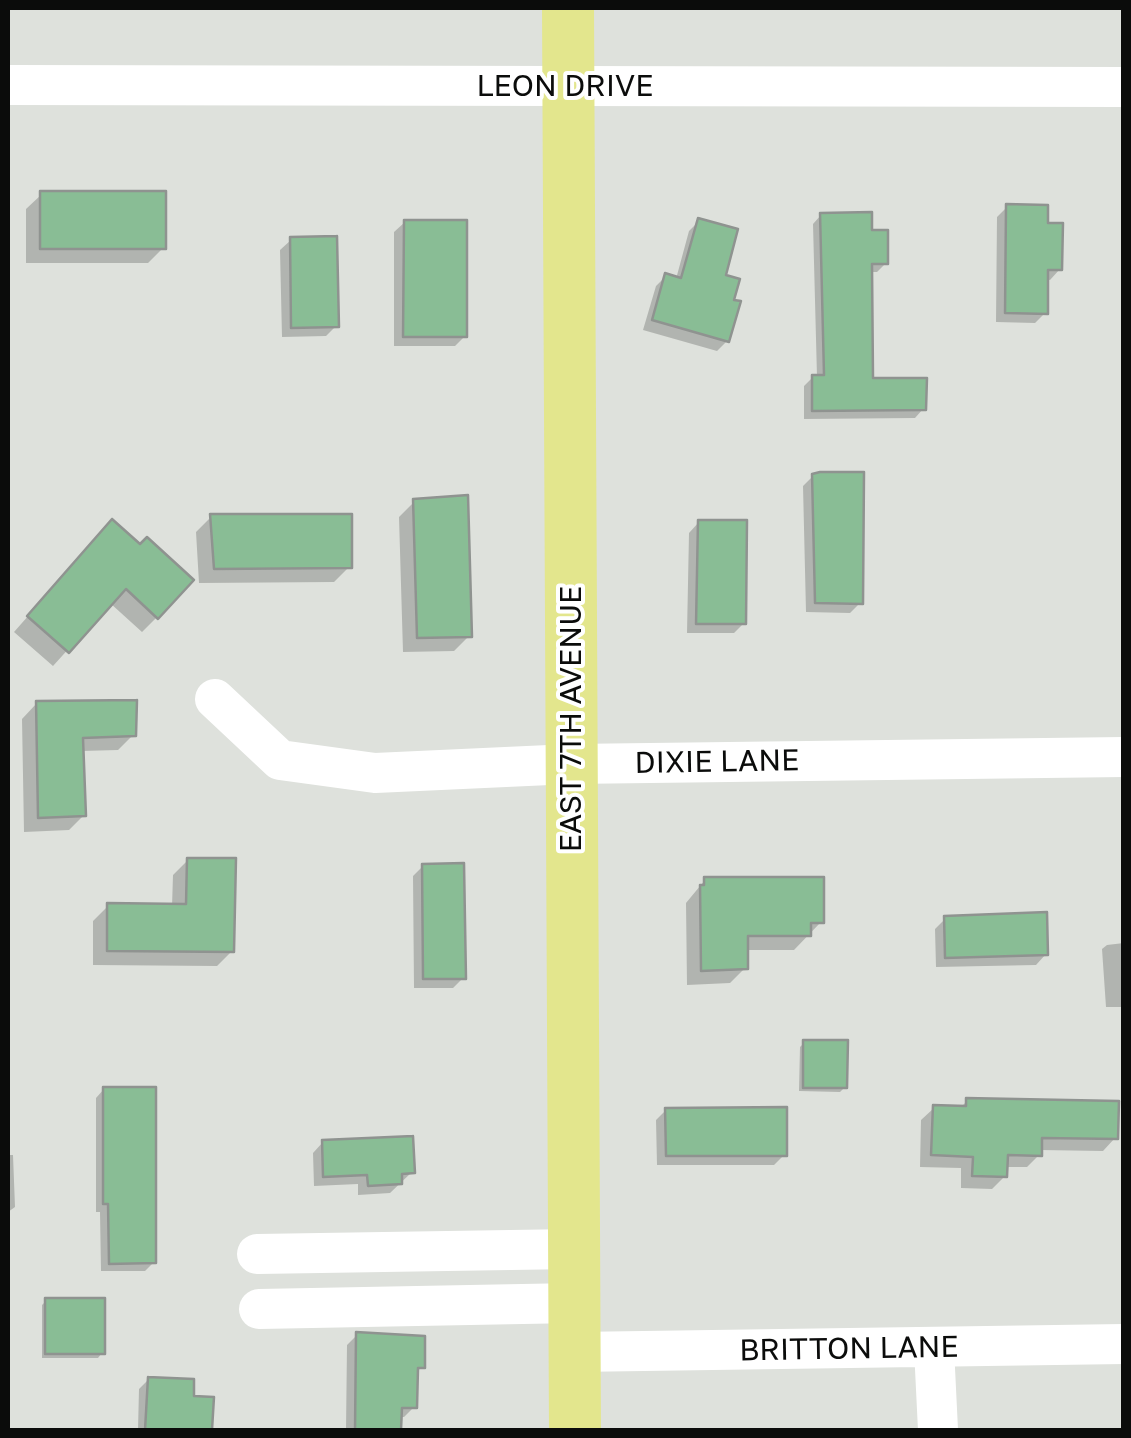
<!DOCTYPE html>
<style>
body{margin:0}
#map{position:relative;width:1131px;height:1438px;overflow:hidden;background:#dee1dc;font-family:"Golos Text",sans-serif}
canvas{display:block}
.frame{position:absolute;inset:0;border:10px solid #0b0c0b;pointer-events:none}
</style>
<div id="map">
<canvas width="1131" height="1438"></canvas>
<div class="frame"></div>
</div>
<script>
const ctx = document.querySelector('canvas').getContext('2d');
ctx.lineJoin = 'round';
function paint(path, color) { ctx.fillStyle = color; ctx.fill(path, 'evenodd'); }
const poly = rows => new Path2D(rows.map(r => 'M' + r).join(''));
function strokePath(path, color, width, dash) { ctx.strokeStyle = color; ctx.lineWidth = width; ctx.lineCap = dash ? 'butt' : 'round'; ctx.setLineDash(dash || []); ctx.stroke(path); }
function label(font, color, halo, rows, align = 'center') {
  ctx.font = font + ' "Golos Text",sans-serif'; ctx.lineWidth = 8; ctx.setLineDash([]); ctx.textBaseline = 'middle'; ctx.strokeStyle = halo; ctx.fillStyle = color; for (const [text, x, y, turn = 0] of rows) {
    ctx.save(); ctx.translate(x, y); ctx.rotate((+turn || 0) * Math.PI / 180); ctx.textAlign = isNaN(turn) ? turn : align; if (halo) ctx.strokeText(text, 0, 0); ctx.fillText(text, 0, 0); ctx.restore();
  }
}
const shadow = poly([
 [42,194,163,248,148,263,26,263,26,209],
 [1007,207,1060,269,1050,280,1046,279,1045,313,1035,323,996,322,997,217],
 [821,215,870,232,886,263,877,272,870,272,871,380,923,409,915,418,804,419,804,386,813,377,817,377,813,224],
 [699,221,731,302,727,341,717,351,643,330,656,286,666,276,676,279,689,231],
 [405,222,465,336,455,346,394,346,394,232],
 [291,240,336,326,326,336,282,337,280,250],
 [813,476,860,603,850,613,806,612,803,486],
 [414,502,469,636,454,651,403,652,399,517],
 [211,517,349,567,334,582,199,583,196,532],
 [699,522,744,623,734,633,687,633,689,533],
 [97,538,157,617,142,632,110,603,53,666,14,632],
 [37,703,133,735,118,750,81,751,84,815,69,830,24,832,22,719],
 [188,860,232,951,217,966,93,965,93,921,108,906,172,907,173,875],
 [423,866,463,978,453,988,414,988,413,876],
 [705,880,821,922,794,950,745,950,745,968,730,983,687,985,686,903],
 [945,919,1046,954,1036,965,936,967,935,929],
 [1124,943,1124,1007,1106,1007,1102,949,1107,945],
 [804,1043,845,1087,840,1092,799,1091,800,1047],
 [104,1089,154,1262,145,1271,101,1271,100,1212,96,1212,96,1098],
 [967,1101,1115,1138,1103,1151,1040,1150,1039,1155,1027,1167,1005,1167,1005,1176,992,1189,961,1188,961,1168,920,1167,921,1120,934,1108,960,1108],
 [666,1110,784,1155,774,1165,657,1165,656,1120],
 [323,1142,412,1172,390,1193,358,1195,358,1184,314,1186,313,1153],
 [8,1155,13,1155,15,1207,8,1212],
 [46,1301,102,1353,98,1358,42,1358,42,1305],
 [357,1335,422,1367,415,1373,414,1407,404,1417,399,1417,399,1430,346,1430,347,1345],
 [149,1379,191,1398,211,1399,210,1430,138,1430,139,1389]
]);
const building = poly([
 [40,191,166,191,166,249,40,249,40,191],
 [1006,204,1048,205,1048,223,1063,223,1062,270,1048,270,1048,314,1005,313,1006,204],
 [872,212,872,230,888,230,888,264,872,264,873,378,927,378,926,410,812,411,812,375,824,375,820,213,872,212],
 [698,218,738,229,726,275,740,279,734,300,741,301,729,342,652,320,665,273,681,278,698,218],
 [404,220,467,220,467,337,403,337,404,220],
 [337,236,339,327,291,328,290,237,337,236],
 [820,472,864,472,863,604,815,603,812,474,820,472],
 [468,495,472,637,417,638,413,499,468,495],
 [210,514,352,514,352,568,214,569,210,514],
 [112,519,140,544,147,537,194,580,158,619,126,589,69,653,27,616,112,519],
 [698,520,747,520,746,624,696,624,698,520],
 [137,700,136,736,83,738,86,816,38,818,36,701,137,700],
 [187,858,236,858,234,952,107,951,107,903,186,904,187,858],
 [464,863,466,979,423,979,422,864,464,863],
 [704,877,824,877,824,923,811,923,811,936,748,936,748,969,701,971,700,885,704,885,704,877],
 [1047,912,1048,955,945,958,944,916,1047,912],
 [803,1040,848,1040,847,1088,803,1088,803,1040],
 [103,1087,156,1087,156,1263,109,1264,108,1204,103,1204,103,1087],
 [966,1098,1119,1101,1118,1139,1042,1138,1042,1156,1008,1155,1007,1177,972,1176,973,1157,931,1155,933,1105,966,1106,966,1098],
 [787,1107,787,1156,666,1156,665,1108,787,1107],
 [413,1136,415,1173,402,1174,402,1184,368,1186,367,1175,323,1177,322,1140,413,1136],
 [45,1298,105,1298,105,1354,45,1354,45,1298],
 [356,1332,425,1336,425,1368,418,1368,417,1408,402,1408,401,1430,355,1430,356,1332],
 [148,1377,194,1379,194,1396,214,1397,212,1430,145,1430,148,1377]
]);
const minor = poly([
 [8,85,1124,87],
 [215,699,280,760,375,773,571,764,1124,757],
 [257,1254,574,1249],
 [259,1309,575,1303],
 [934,1348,938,1430],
 [575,1352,1124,1344]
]);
const major = poly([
 [568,8,575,1430]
]);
const streetNames = [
 ["LEON DRIVE",565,86],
 ["EAST 7TH AVENUE",571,719,-90],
 ["DIXIE LANE",717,762,-1],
 ["BRITTON LANE",849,1349,-1]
];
paint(shadow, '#0003');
paint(building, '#89bd95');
strokePath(building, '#8f9390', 2.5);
strokePath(minor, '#fff', 40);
strokePath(major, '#e3e68d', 52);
label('30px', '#0b0c0b', '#fff', streetNames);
</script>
